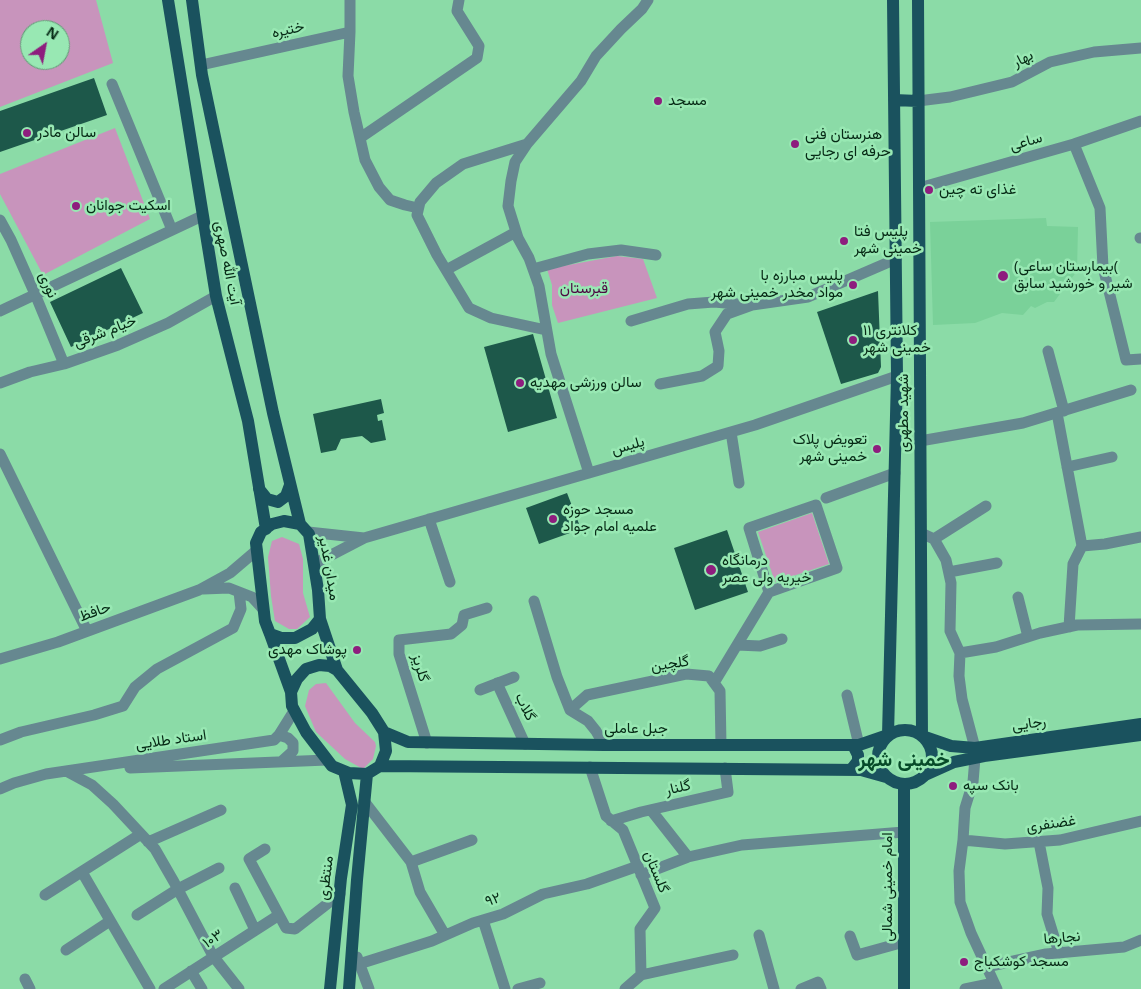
<!DOCTYPE html>
<meta charset="utf-8">
<style>
body{margin:0}
#map{position:relative;width:1141px;height:989px;overflow:hidden;background:#8bdba7;font-family:"Open Sans",sans-serif}
canvas{display:block}
.north{position:absolute;left:20px;top:20px;width:50px;height:50px;box-sizing:border-box;background:#98e8b3;border:1px solid #5e9c74;border-radius:50%;rotate:33deg;font-size:14px;font-weight:700;line-height:20px;text-align:center;color:#062915}
.north::after{content:'';display:block;margin:auto;width:18px;height:22px;background:#8e1d7e;clip-path:polygon(50% 0,100% 100%,50% 72%,0 100%)}
</style>
<div id="map">
<canvas width="1141" height="989"></canvas>
<div class="north">N</div>
</div>
<script>
const ctx = document.querySelector('canvas').getContext('2d');
ctx.lineJoin = 'round';
function paint(path, color) { ctx.fillStyle = color; ctx.fill(path, 'evenodd'); }
const poly = rows => new Path2D(rows.map(r => 'M' + r).join(''));
function strokePath(path, color, width, dash) { ctx.strokeStyle = color; ctx.lineWidth = width; ctx.lineCap = dash ? 'butt' : 'round'; ctx.setLineDash(dash || []); ctx.stroke(path); }
function label(font, color, halo, rows, align = 'center') {
  ctx.font = font + ' "Open Sans",Vazirmatn,sans-serif'; ctx.lineWidth = 5; ctx.setLineDash([]); ctx.textBaseline = 'middle'; ctx.strokeStyle = halo; ctx.fillStyle = color; for (const [text, x, y, turn = 0] of rows) {
    ctx.save(); ctx.translate(x, y); ctx.rotate((+turn || 0) * Math.PI / 180); ctx.textAlign = isNaN(turn) ? turn : align; if (halo) ctx.strokeText(text, 0, 0); ctx.fillText(text, 0, 0); ctx.restore();
  }
}
const built = poly([
 [1046,218,1047,226,1078,227,1077,271,1054,302,1047,302,1035,308,1031,306,1023,315,1002,313,975,323,933,325,930,222]
]);
const green = poly([
 [0,0,96,0,113,63,0,107],
 [30,30,60,30,60,60,30,60],
 [115,128,150,219,43,275,0,194,0,174],
 [617,256,643,259,657,298,558,323,552,305,552,285,547,269],
 [812,513,829,564,775,582,758,532],
 [282,537,299,544,303,559,303,593,310,617,297,629,289,629,275,621,271,596,268,557,272,541],
 [326,683,355,723,375,742,376,746,373,759,363,769,345,759,316,732,305,706,309,690,316,684]
]);
const building = poly([
 [94,78,107,115,0,152,0,111],
 [121,268,143,313,71,347,50,302],
 [878,291,881,367,878,373,841,384,817,312],
 [533,334,557,418,508,432,484,347],
 [381,399,384,413,377,415,378,421,382,420,386,440,371,443,362,436,341,439,336,450,321,453,313,414],
 [567,493,581,529,539,544,526,508],
 [727,530,748,592,695,610,674,548]
]);
const minor = poly([
 [350,32,348,76,354,112,365,160,379,187,390,200,405,205,418,208],
 [201,65,350,32,350,0],
 [112,84,172,230],
 [918,101,950,97,1012,82,1050,62,1094,52,1141,48],
 [360,138,477,58,479,46,457,11,459,0],
 [527,144,463,164,436,183,420,202,417,215,437,255,469,308,491,318,546,330],
 [1074,144,1100,208,1103,267,1126,360,1141,359],
 [919,188,1074,144,1141,121],
 [0,220,11,240,35,294,64,364],
 [1140,238,1141,238],
 [533,269,588,254,621,250,656,255],
 [446,270,516,232],
 [0,311,202,216],
 [631,321,688,304,714,302,748,305],
 [1048,351,1064,411],
 [0,383,30,372,64,364,118,345,168,323,216,296],
 [660,384,702,376,718,366,719,351,715,332,727,314,752,305,808,297,896,259],
 [1057,413,1082,546],
 [731,432,739,483],
 [920,441,1023,423,1131,390],
 [0,454,87,631],
 [1067,467,1112,457],
 [589,473,551,354,539,286,529,258,518,238,508,206,511,181,515,162,527,144,581,81,596,56,621,29,642,9,648,0],
 [826,498,895,473],
 [429,519,450,582],
 [308,532,364,538],
 [921,533,934,539,946,560,951,583,950,631,960,653,996,647,1040,633,1077,625,1141,624],
 [934,539,986,506],
 [314,564,364,538,755,425,897,376],
 [949,572,997,563],
 [203,589,229,588,252,597,263,609],
 [1018,597,1028,637],
 [534,601,557,677,570,710,588,721,596,731,604,745],
 [1069,627,1073,564,1082,546,1105,544,1141,537],
 [737,645,760,646,782,639],
 [960,653,959,676,962,699,975,748],
 [0,659,58,642,199,590,230,573,257,550],
 [497,683,525,744],
 [714,683,769,592,837,568,816,505,749,528,769,592],
 [480,690,514,677],
 [847,695,859,745],
 [570,710,587,695,686,674,709,676,720,691,721,745],
 [279,735,288,738,293,743,293,751,282,761],
 [0,740,21,732,94,715,123,706,135,687,157,669,233,628,241,609,239,592],
 [427,743,399,654,399,640,451,634,462,625,464,615,487,608],
 [975,758,973,782,965,808,963,840,959,871,960,902,971,933,997,989],
 [590,767,606,816,623,830,655,908,640,929,641,975,625,989],
 [130,768,327,760],
 [66,771,92,785,113,804,155,849,174,882,213,956,239,989],
 [0,789,14,783,46,774,274,740,279,735,294,711],
 [364,801,411,862,420,892,445,935],
 [651,810,688,857],
 [611,821,641,812,728,792,725,768],
 [963,840,1005,844,1060,840,1141,821],
 [148,842,221,810],
 [1039,842,1048,888,1047,914,1059,953],
 [265,849,249,859,286,928,295,929,340,894],
 [411,862,472,840],
 [82,872,150,989],
 [641,875,688,857,742,845,904,832],
 [235,888,255,930],
 [45,895,141,834],
 [137,915,178,889,219,868],
 [483,920,505,989],
 [759,935,774,989],
 [850,936,857,955,904,942],
 [66,950,110,921],
 [357,957,369,989],
 [359,964,432,941,473,923,503,914,543,894,587,884,638,866],
 [986,967,1046,954,1124,947,1141,940],
 [191,971,202,989],
 [641,975,733,955],
 [25,979,30,989],
 [164,989,279,915],
 [518,989,540,983],
 [801,989,818,982,821,989],
 [965,989,994,983]
]);
const major = poly([
 [168,0,216,296,248,421,266,529],
 [192,0,202,75,273,413,300,524],
 [918,0,922,736,951,746,975,748,1141,724],
 [894,100,918,101],
 [259,489,267,499,278,502,286,496,290,485],
 [284,521,300,524,309,534,318,590,320,619,312,629,295,638,281,638,270,634,265,621,256,543,261,532,272,524,284,521],
 [320,619,337,670,372,713,384,732,386,751,380,766,367,774,349,773,332,766,306,732,292,706,291,692,297,679,306,669,319,665,330,666,337,670],
 [270,634,291,692],
 '878 757a27 27 0 1 1 54 0a27 27 0 1 1-54 0Z',
 [384,732,408,742,604,745,859,745,888,735,897,376,893,0],
 [380,766,861,770,886,777],
 [851,770,858,761,858,755,853,745],
 [925,775,954,762,984,756,1141,735],
 [904,784,904,989],
 [330,989,341,878,352,805,344,771],
 [349,989,357,880,367,774]
]);
const markers = [
 [658,101,5,"#8e1d7e"],
 [27,133,5,"#8e1d7e"],
 [795,144,5,"#8e1d7e"],
 [929,190,5,"#8e1d7e"],
 [76,206,5,"#8e1d7e"],
 [844,241,5,"#8e1d7e"],
 [1003,276,6,"#8e1d7e"],
 [853,285,5,"#8e1d7e"],
 [853,340,5,"#8e1d7e"],
 [520,383,5,"#8e1d7e"],
 [877,449,5,"#8e1d7e"],
 [553,519,5,"#8e1d7e"],
 [711,570,6,"#8e1d7e"],
 [357,650,5,"#8e1d7e"],
 [953,786,5,"#8e1d7e"],
 [964,962,5,"#8e1d7e"]
];
const streetNames = [
 ["ختیره",288,30,-13],
 ["بهار",1023,59,-27],
 ["ساعی",1026,142,-16],
 ["آیت الله صهری",227,263,79],
 ["نوری",48,285,67],
 ["خیام شرقی",105,332,-21],
 ["شهید مطهری",904,413,-90],
 ["پلیس",628,446,-16],
 ["میدان غدیر",329,568,80],
 ["حافظ",95,612,-20],
 ["گلچین",670,664,-8],
 ["گلریز",420,668,74],
 ["گلاب",525,707,65],
 ["رجایی",1029,724,-8],
 ["جبل عاملی",636,729],
 ["استاد طلایی",171,740,-8],
 ["گلنار",678,788,-13],
 ["غضنفری",1051,824,-8],
 ["گلستان",656,872,68],
 ["منتظری",326,878,-83],
 ["امام خمینی شمالی",888,887,-90],
 ["۹۲",493,900,-20],
 ["نجارها",1062,938,-5],
 ["۱۰۳",213,939,-33]
];
const poiNames = [
 ["مسجد",668,101],
 ["سالن مادر",37,133],
 ["هنرستان فنی",805,135],
 ["حرفه ای رجایی",805,152],
 ["غذای ته چین",939,190],
 ["اسکیت جوانان",86,206],
 ["پلیس فتا",854,232],
 ["خمینی شهر",854,249],
 ["(بیمارستان ساعی(",1014,267],
 ["شیر و خورشید سابق",1014,284],
 ["پلیس مبارزه با",843,276,"right"],
 ["مواد مخدر خمینی شهر",843,293,"right"],
 ["کلانتری ۱۱",863,331],
 ["خمینی شهر",863,348],
 ["سالن ورزشی مهدیه",530,383],
 ["تعویض پلاک",867,440,"right"],
 ["خمینی شهر",867,457,"right"],
 ["مسجد حوزه",563,510],
 ["علمیه امام جواد",563,527],
 ["درمانگاه",722,561],
 ["خیریه ولی عصر",722,578],
 ["پوشاک مهدی",347,650,"right"],
 ["بانک سپه",963,786],
 ["مسجد کوشکباج",974,962]
];
const parkNames = [
 ["قبرستان",584,289]
];
const districtNames = [
 ["خمینی شهر",904,760]
];
paint(built, '#7ad199');
paint(green, '#c894bc');
paint(building, '#1d584a');
strokePath(minor, '#668890', 11);
strokePath(major, '#1a525e', 12);
for (const [x, y, r, color] of markers) { const dot = new Path2D(); dot.arc(x, y, r, 0, 2 * Math.PI); ctx.fillStyle = color; ctx.fill(dot); strokePath(dot, '#98e8b3', 2); }
label('15px', '#062915', '#98e8b3', streetNames);
label('15px', '#062915', '#98e8b3', poiNames, 'left');
label('15px', '#4c0842', '#98e8b3', parkNames);
label('bold 20px', '#064a28', '#98e8b3', districtNames);
</script>
